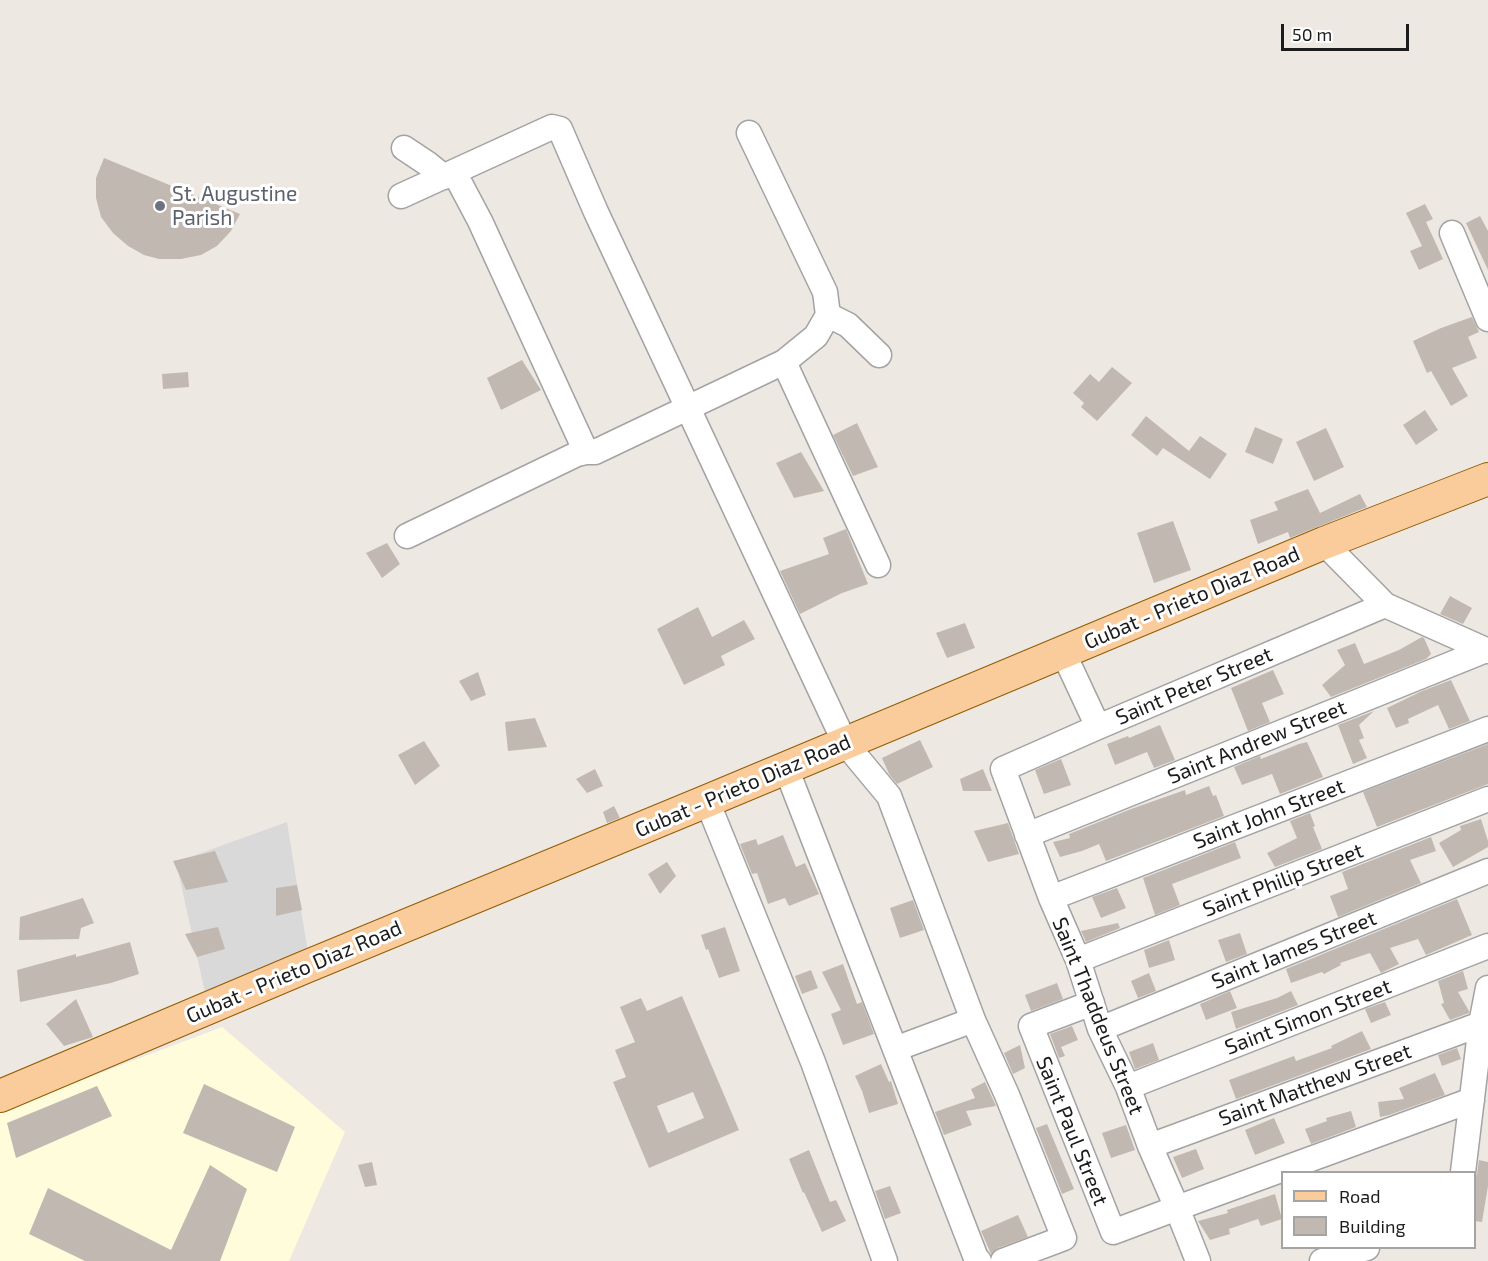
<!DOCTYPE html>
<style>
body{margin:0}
#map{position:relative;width:1488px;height:1261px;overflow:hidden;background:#ede9e2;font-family:"Exo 2",sans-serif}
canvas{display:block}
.legend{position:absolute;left:1281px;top:1171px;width:195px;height:78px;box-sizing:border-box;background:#fff;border:2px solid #a4a4a4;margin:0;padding:8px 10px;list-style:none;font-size:18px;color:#1c1c1c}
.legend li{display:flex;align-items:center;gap:12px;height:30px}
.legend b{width:30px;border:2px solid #a4a4a4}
.scale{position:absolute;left:1281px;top:24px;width:128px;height:27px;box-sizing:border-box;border:3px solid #1c1c1c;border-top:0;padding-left:8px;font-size:18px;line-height:21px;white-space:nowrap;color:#1c1c1c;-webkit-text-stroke:4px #fff;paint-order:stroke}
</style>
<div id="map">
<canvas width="1488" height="1261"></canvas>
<ul class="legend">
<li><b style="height:8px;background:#facc9b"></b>Road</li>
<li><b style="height:16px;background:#c2b8b2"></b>Building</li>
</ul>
<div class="scale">50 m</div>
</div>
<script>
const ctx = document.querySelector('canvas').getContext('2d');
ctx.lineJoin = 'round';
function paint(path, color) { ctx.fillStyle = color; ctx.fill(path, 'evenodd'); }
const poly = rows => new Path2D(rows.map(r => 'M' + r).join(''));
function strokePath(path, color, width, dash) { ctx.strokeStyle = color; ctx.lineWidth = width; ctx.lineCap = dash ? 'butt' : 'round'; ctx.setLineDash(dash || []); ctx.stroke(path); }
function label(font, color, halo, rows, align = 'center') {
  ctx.font = font + ' "Exo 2",sans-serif'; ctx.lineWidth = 6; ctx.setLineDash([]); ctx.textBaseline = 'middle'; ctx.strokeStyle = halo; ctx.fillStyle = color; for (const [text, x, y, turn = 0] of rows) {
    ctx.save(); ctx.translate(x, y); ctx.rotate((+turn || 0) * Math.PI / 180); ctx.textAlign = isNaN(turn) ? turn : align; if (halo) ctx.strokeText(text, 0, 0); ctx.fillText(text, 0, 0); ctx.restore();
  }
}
const residential = poly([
 [287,822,308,953,206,997,176,862]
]);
const education = poly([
 [222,1027,345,1132,289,1261,0,1261,0,1111]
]);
const building = poly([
 [104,158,240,214,231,231,217,246,201,255,181,259,159,259,144,255,128,246,113,233,101,217,96,198,96,178],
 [1425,204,1433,219,1426,222,1443,259,1419,270,1410,251,1422,246,1406,213],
 [1480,216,1488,231,1488,270,1466,223],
 [1472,317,1479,332,1468,337,1477,358,1452,368,1468,396,1451,406,1431,371,1427,373,1413,341,1441,328],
 [522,360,541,390,501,410,487,378],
 [1112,367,1132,383,1097,421,1081,407,1084,403,1073,393,1090,374,1099,382],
 [188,372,189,387,163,389,162,374],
 [1425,410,1438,430,1416,445,1403,425],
 [1146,416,1189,451,1200,436,1227,454,1210,479,1163,448,1157,456,1131,435],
 [857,423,878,467,853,476,833,435],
 [1255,427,1283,439,1273,464,1245,452],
 [1326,428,1344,467,1314,481,1296,442],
 [801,452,824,491,794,498,776,463],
 [1308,489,1320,513,1360,494,1367,507,1290,538,1288,532,1258,544,1250,520,1278,510,1274,502],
 [1173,521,1191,570,1154,583,1137,533],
 [846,529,868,584,842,593,800,614,780,571,829,554,823,538],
 [387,543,400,564,382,578,366,553],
 [1450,596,1472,608,1463,624,1440,614],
 [698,607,712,637,744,620,755,639,721,656,725,665,684,685,657,629],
 [965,623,975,648,947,658,936,633],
 [1422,637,1424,638,1431,654,1426,659,1331,697,1322,685,1345,665,1337,650,1355,643,1364,664,1399,650],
 [1273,670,1284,694,1262,703,1270,722,1248,731,1231,688],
 [478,672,486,695,471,701,459,681],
 [1451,680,1470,721,1449,729,1438,705,1408,719,1409,723,1396,728,1387,708,1422,691],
 [1374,711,1359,725,1364,738,1359,740,1367,758,1353,764,1338,725],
 [535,718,547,747,508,751,505,722],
 [1160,725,1175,760,1154,768,1147,752,1115,765,1107,744,1128,736,1129,738],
 [920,740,933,767,897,784,889,774,882,758],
 [424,741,440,766,415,785,398,755],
 [1307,742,1323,777,1280,794,1272,774,1242,785,1234,767,1260,756,1261,759,1299,744],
 [1488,744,1488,784,1377,827,1363,792],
 [1061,759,1071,785,1044,794,1035,770],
 [595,769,603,786,587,793,576,779],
 [983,769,992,791,963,791,960,779],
 [1209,786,1213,796,1216,795,1224,816,1106,861,1099,844,1082,851,1060,857,1053,842,1070,838,1069,834,1131,809,1185,790,1186,795],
 [614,806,620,818,607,823,603,812],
 [1310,813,1315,826,1313,827,1322,849,1275,867,1267,853,1297,838,1290,821],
 [1481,819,1488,841,1488,847,1453,867,1439,843,1461,830,1460,826],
 [1008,823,1019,854,988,862,974,831],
 [783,835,796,867,805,863,819,894,789,906,785,898,768,904,757,873,752,874,740,844,756,839,758,845],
 [1431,837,1436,851,1410,860,1421,883,1338,917,1330,896,1348,889,1342,872],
 [1235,842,1241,858,1172,884,1180,905,1155,915,1143,878],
 [215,851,228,882,186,890,173,861],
 [667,862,676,876,660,894,648,874],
 [297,885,302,910,276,916,276,888],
 [1117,888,1126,908,1101,918,1092,897],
 [83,898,94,923,81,928,79,939,19,940,20,917],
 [1457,899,1472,935,1426,955,1418,939,1390,948,1399,964,1381,973,1370,953,1340,963,1341,965,1324,974,1322,972,1291,983,1286,969],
 [913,900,924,930,900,938,890,908],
 [1118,923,1120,928,1086,942,1081,931],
 [218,927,225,949,197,957,185,934],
 [725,927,740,971,719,978,708,949,706,950,701,935],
 [1240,933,1247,954,1226,962,1218,940],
 [1169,940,1175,960,1149,968,1144,950],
 [130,942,139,974,111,983,20,1002,17,970,76,954,76,957],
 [843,964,857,1004,862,1002,874,1034,843,1045,831,1014,841,1010,822,972],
 [811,970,818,988,802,994,795,976],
 [1463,971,1468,989,1458,992,1469,1011,1469,1013,1450,1020,1441,1004,1444,1003,1438,981],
 [1149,973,1156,991,1138,998,1131,981],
 [1057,983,1063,999,1031,1011,1025,995],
 [1230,991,1237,1008,1206,1020,1200,1004],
 [1291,991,1298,1005,1236,1029,1231,1012,1277,998],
 [682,996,739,1130,649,1168,613,1082,626,1077,615,1050,635,1042,620,1007,641,998,647,1011],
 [693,1092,704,1118,668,1133,657,1106],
 [76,999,93,1037,64,1046,46,1024],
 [1385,1002,1391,1015,1371,1023,1365,1009],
 [1072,1026,1078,1040,1061,1047,1065,1056,1059,1058,1050,1034],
 [1362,1031,1371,1049,1236,1099,1229,1080,1294,1056,1296,1061,1332,1048,1331,1046],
 [1153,1043,1159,1060,1135,1069,1129,1052],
 [1020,1045,1025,1068,1013,1074,1004,1053],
 [1457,1048,1461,1059,1442,1066,1438,1055],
 [881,1064,889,1082,891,1081,898,1104,869,1113,862,1091,855,1076],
 [1435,1073,1445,1095,1389,1115,1380,1117,1378,1102,1404,1099,1399,1088],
 [985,1082,996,1106,966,1111,972,1125,944,1135,935,1112,975,1098,971,1089],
 [204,1084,295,1127,277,1172,183,1133],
 [97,1086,112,1116,16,1158,7,1123],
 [1351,1111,1356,1127,1311,1144,1305,1129,1327,1121,1326,1118],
 [1274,1118,1285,1143,1255,1155,1245,1130],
 [1047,1124,1074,1189,1062,1194,1036,1128],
 [1126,1125,1135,1150,1111,1158,1102,1133],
 [1196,1149,1204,1169,1182,1178,1173,1157],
 [809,1150,830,1202,836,1200,846,1221,822,1232,804,1192,803,1193,789,1159],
 [1479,1160,1488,1162,1488,1186,1482,1222,1474,1221,1474,1180,1477,1174],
 [372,1162,377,1185,365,1187,358,1165],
 [210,1165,247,1189,220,1261,85,1261,29,1234,48,1188,171,1250],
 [890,1186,901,1213,885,1219,875,1191],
 [1275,1194,1282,1219,1261,1226,1258,1219,1229,1229,1230,1234,1210,1240,1198,1221,1228,1213,1227,1210],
 [1018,1215,1028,1237,998,1248,991,1254,981,1231]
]);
const minor = poly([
 [749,133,825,292,828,315,816,336,784,362],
 [404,148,428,164,444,177],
 [454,172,480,221,586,452],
 [401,196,552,127,560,129,596,212,845,743,889,796,973,1020,1007,1095,1064,1238,1003,1261],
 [1452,233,1488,319],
 [828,315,848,325,879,355],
 [407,536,577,454,586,452,595,452,784,362,878,565],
 [1324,543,1385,605,1488,651],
 [1063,652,1098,727],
 [786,768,976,1258,979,1261],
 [707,801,813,1062,885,1261],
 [1027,835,1486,650],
 [1051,898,1488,729],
 [1078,960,1488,799],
 [1092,1003,1031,1026,1113,1232,1177,1208,1472,1100],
 [1100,1029,1488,871],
 [895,1049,973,1020],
 [1128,1087,1488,946],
 [1150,1146,1481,1024],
 [1463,1172,1481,1024,1488,988],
 [1198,1261,1177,1208,1150,1146,1128,1087,1100,1029,1078,960,1051,898,1003,769,1098,727,1385,605],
 [1322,1261,1367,1248]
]);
const major = poly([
 [0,1096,303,968,707,801,1324,543,1488,479]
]);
const markers = [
 [160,206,6,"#6b7280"]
];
const worshipNames = [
 ["St. Augustine",172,194],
 ["Parish",172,218]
];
const streetNames = [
 ["Gubat - Prieto Diaz Road",1192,598,-23],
 ["Saint Peter Street",1194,686,-23],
 ["Saint Andrew Street",1257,742,-22],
 ["Gubat - Prieto Diaz Road",743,786,-23],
 ["Saint John Street",1269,814,-21],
 ["Saint Philip Street",1283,880,-21],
 ["Saint James Street",1294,950,-22],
 ["Gubat - Prieto Diaz Road",294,972,-23],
 ["Saint Thaddeus Street",1098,1016,68],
 ["Saint Simon Street",1308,1017,-21],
 ["Saint Matthew Street",1315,1085,-20],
 ["Saint Paul Street",1072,1131,68]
];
paint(residential, '#dad9d9');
paint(education, '#fefcda');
paint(building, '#c2b8b2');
strokePath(minor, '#a3a3a3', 27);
strokePath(major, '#915b03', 34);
strokePath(minor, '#fff', 24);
strokePath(major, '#facc9b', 32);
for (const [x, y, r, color] of markers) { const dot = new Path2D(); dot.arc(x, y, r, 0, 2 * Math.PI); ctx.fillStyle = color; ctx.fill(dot); strokePath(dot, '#fff', 2); }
label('21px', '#5b616d', '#fff', worshipNames, 'left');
label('21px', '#1c1c1c', '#fff', streetNames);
</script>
